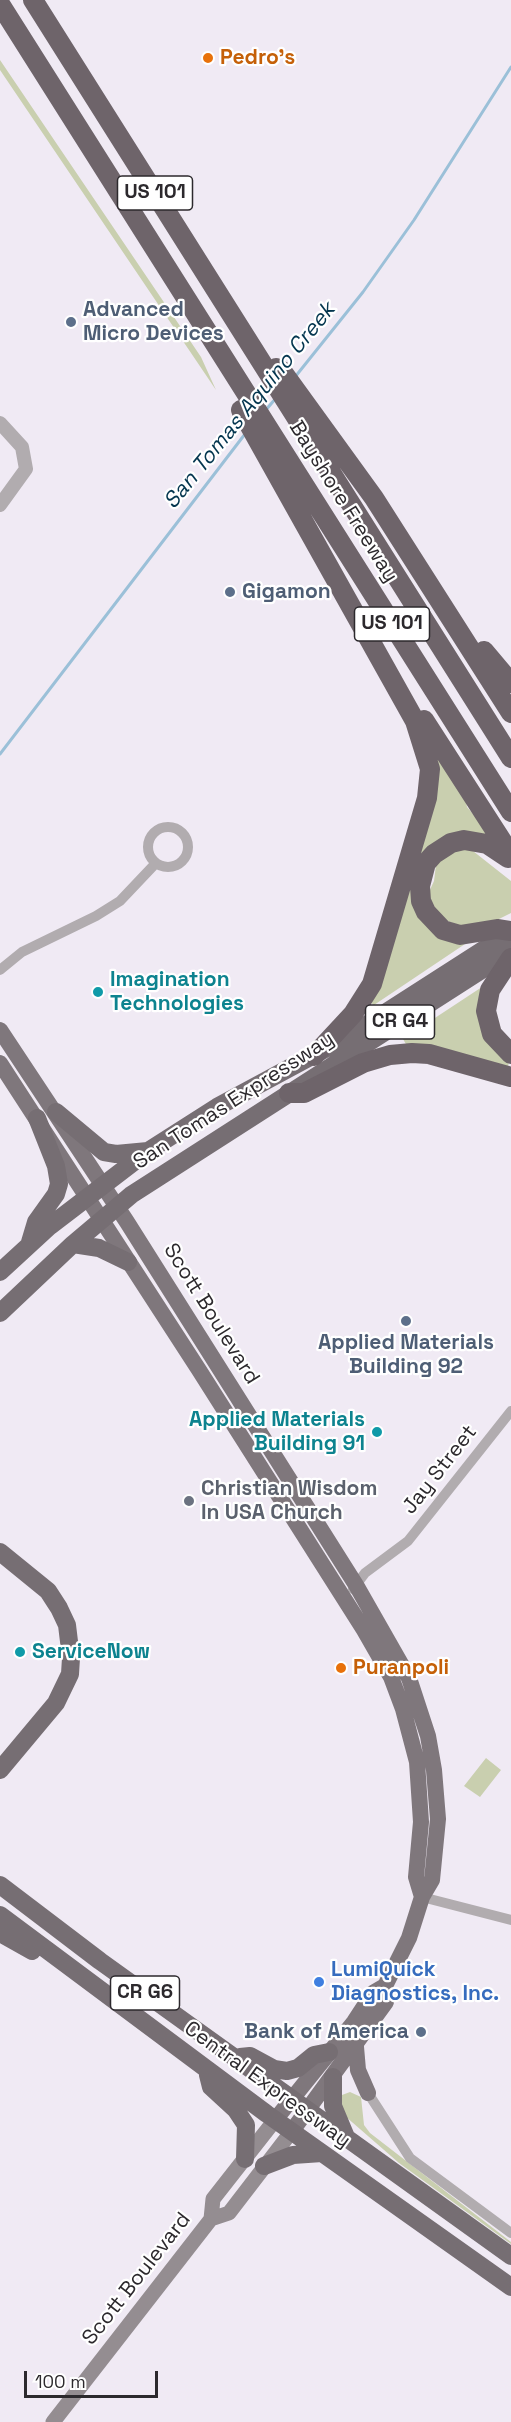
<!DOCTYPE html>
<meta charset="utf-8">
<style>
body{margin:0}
#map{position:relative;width:511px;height:2422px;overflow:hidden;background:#f0eaf4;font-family:"Space Grotesk",sans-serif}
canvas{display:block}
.scale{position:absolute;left:24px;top:2371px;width:134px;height:27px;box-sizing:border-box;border:3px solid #2c292d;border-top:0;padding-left:8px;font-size:18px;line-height:21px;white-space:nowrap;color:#2c292d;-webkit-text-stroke:4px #fff;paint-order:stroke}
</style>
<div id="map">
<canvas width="511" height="2422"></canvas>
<div class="scale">100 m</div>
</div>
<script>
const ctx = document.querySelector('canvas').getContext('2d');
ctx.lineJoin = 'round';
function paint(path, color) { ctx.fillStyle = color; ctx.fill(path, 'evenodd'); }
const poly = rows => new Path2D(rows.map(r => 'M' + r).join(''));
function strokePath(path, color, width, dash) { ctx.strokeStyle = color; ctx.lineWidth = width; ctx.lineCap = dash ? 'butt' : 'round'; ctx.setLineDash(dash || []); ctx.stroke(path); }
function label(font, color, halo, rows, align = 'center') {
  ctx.font = font + ' "Space Grotesk",sans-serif'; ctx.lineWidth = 4.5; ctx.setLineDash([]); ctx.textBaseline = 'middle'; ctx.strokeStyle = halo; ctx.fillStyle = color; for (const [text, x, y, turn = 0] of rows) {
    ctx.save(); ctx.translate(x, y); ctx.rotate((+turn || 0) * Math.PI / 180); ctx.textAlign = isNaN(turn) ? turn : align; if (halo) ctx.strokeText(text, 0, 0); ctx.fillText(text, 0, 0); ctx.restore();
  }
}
const green = poly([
 [0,60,201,357,216,390,0,70],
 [436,748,465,794,467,807,492,836,416,858],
 [463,849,473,851,511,881,511,913,497,920,467,928,444,920,431,903,429,892,434,881,436,865,447,854],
 [413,888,465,944,374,1005,367,1000,404,889],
 [488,983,509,1060,508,1068,407,1046,403,1039],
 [486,1758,501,1770,480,1797,464,1786],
 [350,2092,361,2097,364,2125,370,2133,511,2242,511,2244,399,2163,345,2116,340,2107,342,2095]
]);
const stream = poly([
 [295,377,363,292,414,220,511,67],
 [265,411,276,398],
 [0,754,245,434]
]);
const minor = poly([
 '148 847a20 20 0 1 1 40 0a20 20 0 1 1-40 0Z',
 [0,970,22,952,96,916,120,901,156,863],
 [353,1589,365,1573,408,1541,511,1411],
 [422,1897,511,1920],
 [368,2093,410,2158,511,2233]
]);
const tertiary = poly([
 [0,423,22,447,26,469,0,505]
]);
const secondary = poly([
 [211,2219,213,2199,275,2120],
 [53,2422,211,2219,229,2213,292,2131]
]);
const primary = poly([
 [0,1030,127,1222,356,1585,409,1678,428,1736,434,1770,438,1819,432,1880,422,1897,409,1938,385,1986,386,2002,292,2131],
 [0,1063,199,1370,364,1630,391,1677,403,1709,417,1762,421,1822,416,1877,422,1897],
 [356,2047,358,2070,368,2093],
 [275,2120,354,2022,373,1993,385,1986]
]);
const trunk = poly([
 [56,1112,104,1152,116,1154,148,1151],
 [30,1242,36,1222,56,1194,59,1184,56,1166,37,1118],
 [73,1244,99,1248,128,1262],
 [0,1272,50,1226,148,1151,217,1107,349,1036,511,932],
 [0,1313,73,1244,131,1195,511,951],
 [0,1552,48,1591,59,1608,67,1625,71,1658,70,1674,56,1703,0,1770],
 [0,1885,100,1961,511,2256],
 [0,1915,267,2114,511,2287],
 [0,1933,32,1951],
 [240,2057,250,2056,274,2069,287,2071,298,2068,314,2055,329,2052],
 [208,2075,211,2087,236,2110,246,2125,245,2159],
 [333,2077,333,2106,346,2137],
 [264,2166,293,2155,322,2153]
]);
const motorway = poly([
 [33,0,511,758],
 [0,4,511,812],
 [276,368,282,371,374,498,511,713],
 [241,410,415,721,430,769,427,798,372,984,353,1014,314,1056],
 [484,651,511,683],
 [424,720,511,855],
 [508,858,487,844,464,840,451,843,434,854,426,863,420,886,421,901,426,912,443,930,460,935,497,929,511,931],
 [511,958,490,990,486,1011,492,1034,511,1054],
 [289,1093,304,1093,363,1063,390,1055,412,1053,429,1054,511,1077]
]);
const markers = [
 [208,58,6,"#e8710a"],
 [71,322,6,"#5c6f8a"],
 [230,592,6,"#5c6f8a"],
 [98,992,6,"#0f9aa8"],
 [406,1321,6,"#5c6f8a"],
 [377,1432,6,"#0f9aa8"],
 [189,1501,6,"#6b7280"],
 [20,1652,6,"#0f9aa8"],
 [341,1668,6,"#e8710a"],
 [319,1982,6,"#3f7fe0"],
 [421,2032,6,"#5c6f8a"]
];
const shields = [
 [155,193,75],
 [392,624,75],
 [400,1022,69],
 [145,1993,69]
];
const shieldNames = [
 ["US 101",155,193],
 ["US 101",392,624],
 ["CR G4",400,1022],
 ["CR G6",145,1993]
];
const foodNames = [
 ["Pedro’s",220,58],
 ["Puranpoli",353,1668]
];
const serviceNames = [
 ["Advanced",83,310],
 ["Micro Devices",83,334],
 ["Gigamon",242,592],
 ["Applied Materials",406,1343,"center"],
 ["Building 92",406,1367,"center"],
 ["Bank of America",409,2032,"right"]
];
const streetNames = [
 ["Bayshore Freeway",343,502,58],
 ["San Tomas Expressway",234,1101,-33],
 ["Scott Boulevard",211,1314,58],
 ["Jay Street",440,1470,-52],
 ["Central Expressway",267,2085,36],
 ["Scott Boulevard",137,2279,-52]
];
const cultureNames = [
 ["Imagination",110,980],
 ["Technologies",110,1004],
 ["Applied Materials",365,1420,"right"],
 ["Building 91",365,1444,"right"],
 ["ServiceNow",32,1652]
];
const worshipNames = [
 ["Christian Wisdom",201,1489],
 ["In USA Church",201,1513]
];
const shopNames = [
 ["LumiQuick",331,1970],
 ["Diagnostics, Inc.",331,1994]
];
const waterNames = [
 ["San Tomas Aquino Creek",250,406,-51]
];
paint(green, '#c9cfaf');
strokePath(stream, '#9bc0d8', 3);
strokePath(minor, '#b1acaf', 10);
strokePath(tertiary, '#b1acaf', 14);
strokePath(secondary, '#948d91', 15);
strokePath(primary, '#7f777c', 16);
strokePath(trunk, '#766e73', 18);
strokePath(motorway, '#6e646a', 20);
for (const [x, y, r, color] of markers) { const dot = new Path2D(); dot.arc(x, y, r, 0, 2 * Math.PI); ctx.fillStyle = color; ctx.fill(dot); strokePath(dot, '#fff', 2); }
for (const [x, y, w] of shields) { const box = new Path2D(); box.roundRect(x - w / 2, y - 17, w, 34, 4.5); ctx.fillStyle = '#fff'; ctx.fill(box); strokePath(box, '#2c292d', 1.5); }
label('bold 20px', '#2c292d', null, shieldNames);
label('bold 21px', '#c56008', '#fff', foodNames, 'left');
label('bold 21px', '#4e5e75', '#fff', serviceNames, 'left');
label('21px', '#2c292d', '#fff', streetNames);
label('bold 21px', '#0d838f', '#fff', cultureNames, 'left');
label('bold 21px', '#5b616d', '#fff', worshipNames, 'left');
label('bold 21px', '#366cbe', '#fff', shopNames, 'left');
label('italic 22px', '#04364f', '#fff', waterNames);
</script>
